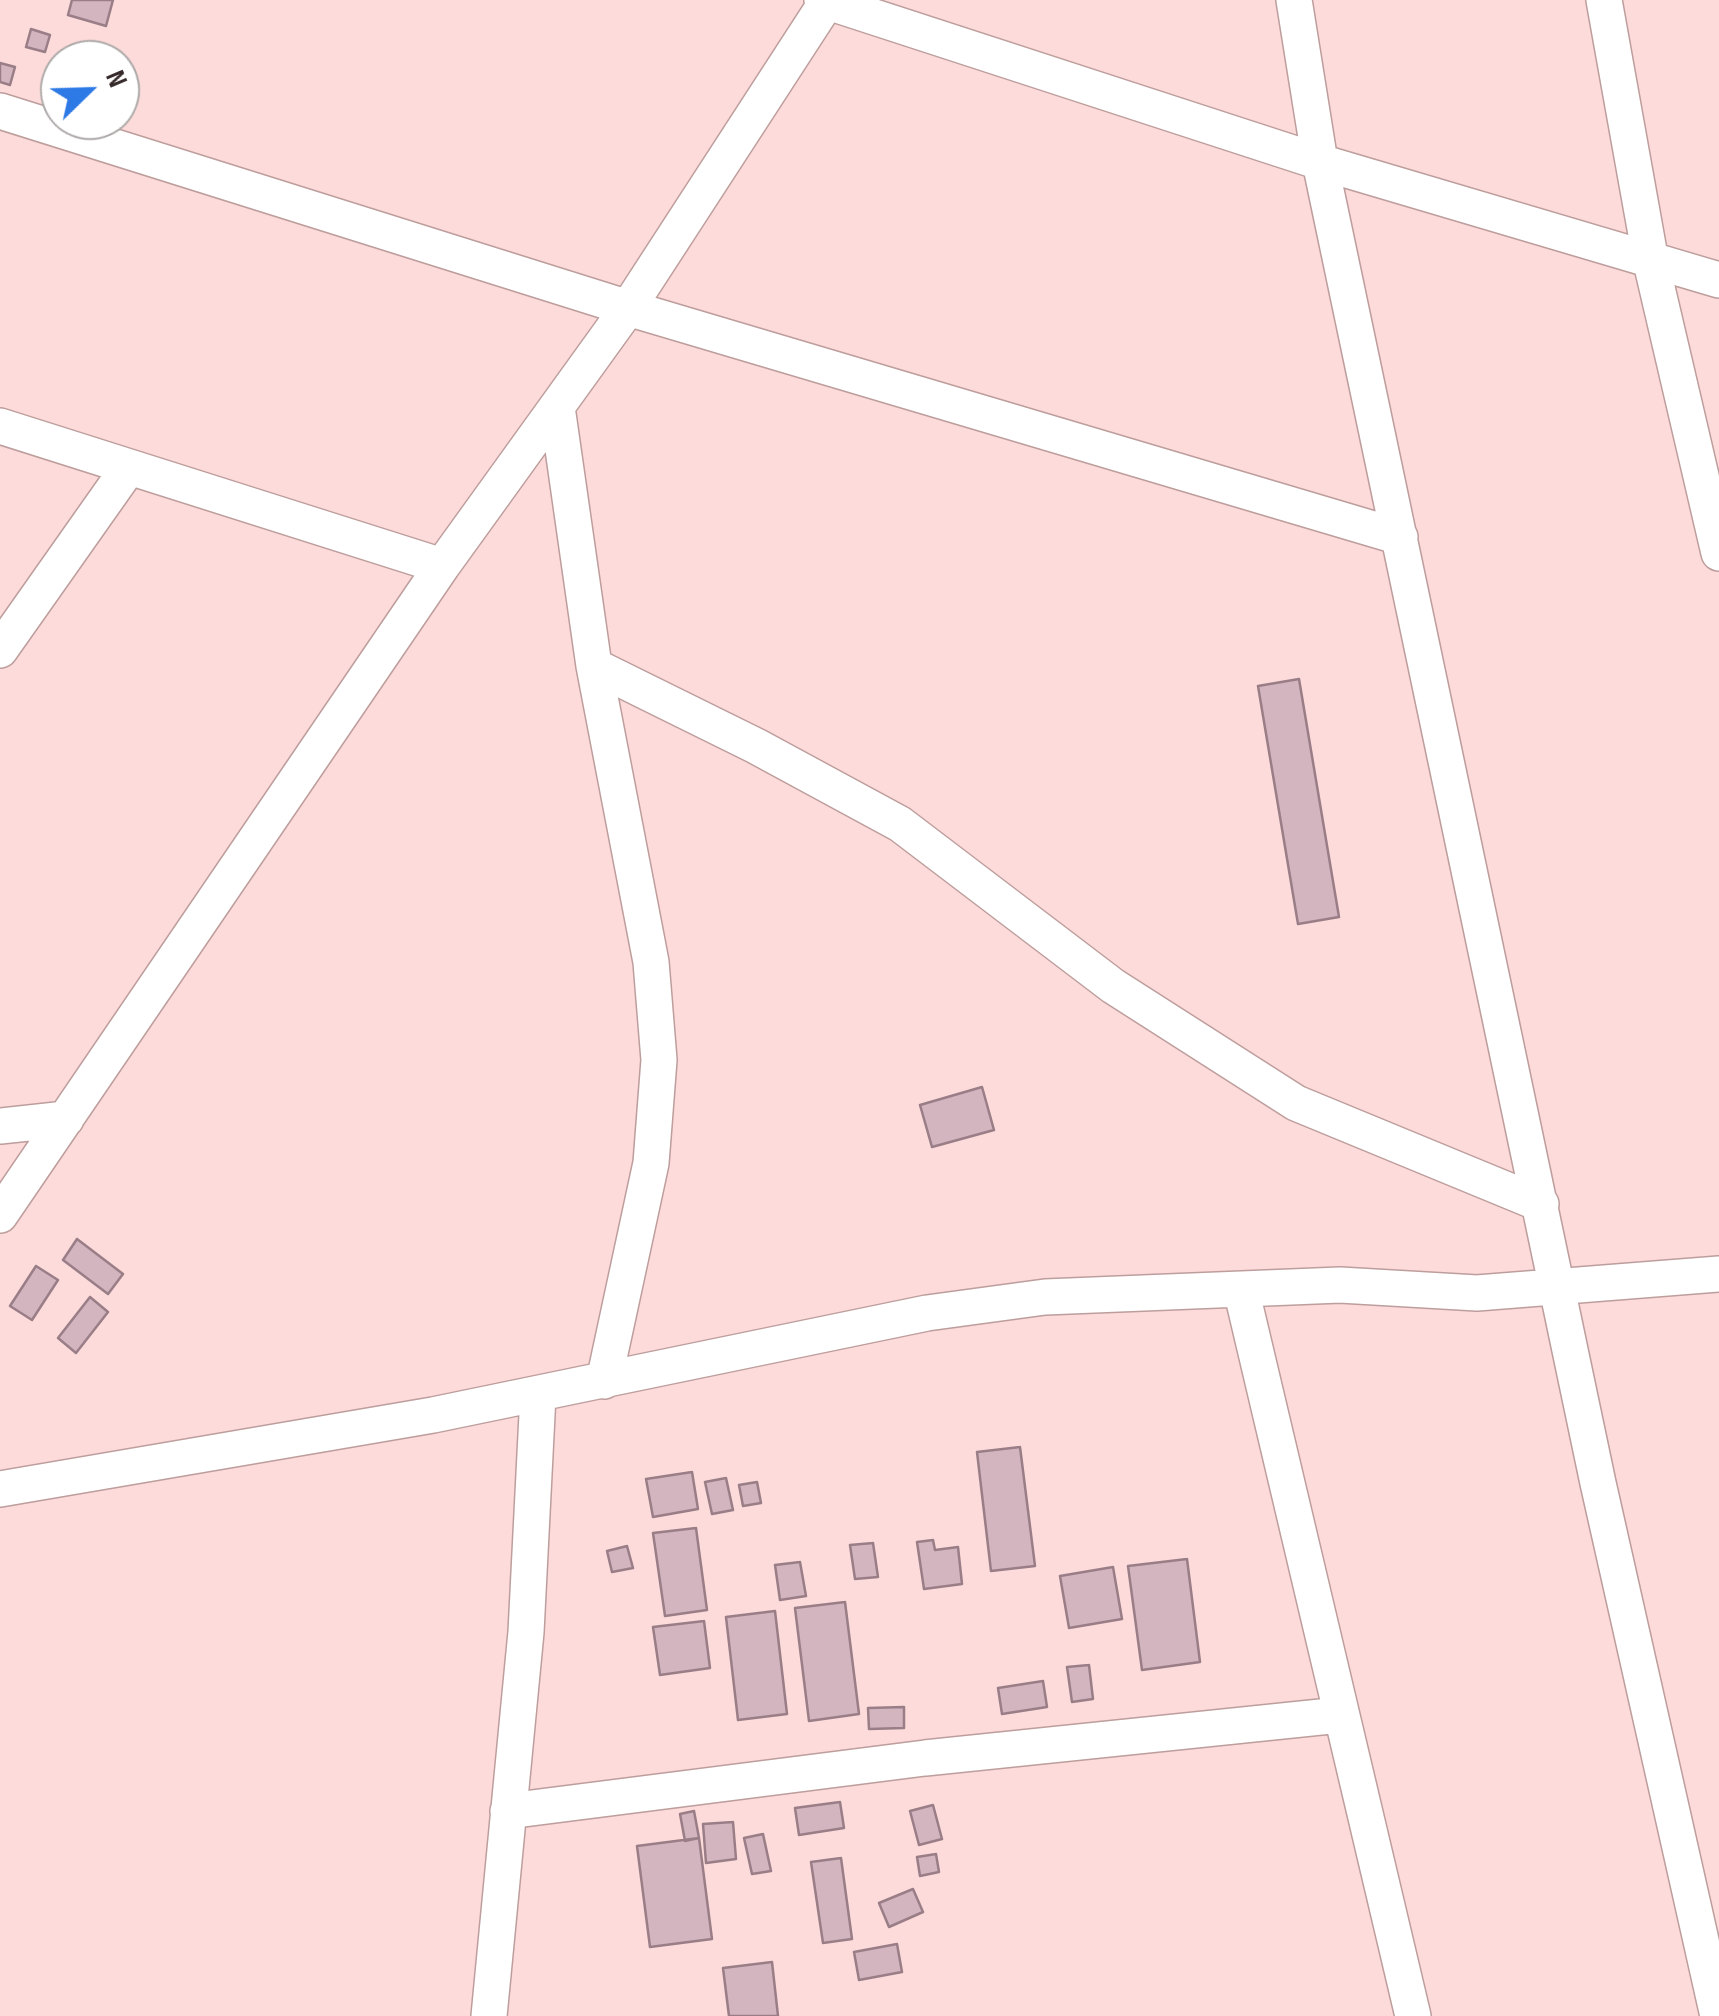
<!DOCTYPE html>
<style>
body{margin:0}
#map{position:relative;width:1719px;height:2016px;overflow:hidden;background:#fcdbda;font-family:"Sofia Sans Condensed",sans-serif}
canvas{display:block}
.north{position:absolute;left:40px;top:40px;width:100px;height:100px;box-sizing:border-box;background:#fff;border:2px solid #aea9a9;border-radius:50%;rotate:67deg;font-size:28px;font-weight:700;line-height:40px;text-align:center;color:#352929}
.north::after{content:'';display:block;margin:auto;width:35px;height:45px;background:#2d79e5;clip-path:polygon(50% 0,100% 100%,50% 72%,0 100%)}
</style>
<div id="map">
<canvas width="1719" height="2016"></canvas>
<div class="north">N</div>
</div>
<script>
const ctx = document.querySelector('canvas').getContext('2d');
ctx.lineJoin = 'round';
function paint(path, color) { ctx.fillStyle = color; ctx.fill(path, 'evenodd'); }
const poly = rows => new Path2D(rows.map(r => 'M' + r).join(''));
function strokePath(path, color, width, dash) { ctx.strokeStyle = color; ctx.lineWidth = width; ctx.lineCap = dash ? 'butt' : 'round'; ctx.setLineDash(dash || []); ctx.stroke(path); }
const building = poly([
 [72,0,113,0,106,26,68,15,72,0],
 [31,29,50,35,45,52,26,47,31,29],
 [0,63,15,67,10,85,0,82,0,63],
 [1299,679,1339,917,1298,924,1258,686,1299,679],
 [982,1087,994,1130,932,1147,920,1105,982,1087],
 [77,1239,123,1274,108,1294,63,1260,77,1239],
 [36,1266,58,1280,32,1320,10,1306,36,1266],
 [90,1297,108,1312,76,1353,58,1338,90,1297],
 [1020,1447,1035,1566,991,1571,977,1452,1020,1447],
 [692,1472,698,1509,653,1517,646,1479,692,1472],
 [726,1478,733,1510,712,1514,705,1482,726,1478],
 [757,1482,761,1503,743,1506,739,1485,757,1482],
 [696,1528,707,1610,665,1616,653,1533,696,1528],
 [933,1540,935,1550,958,1547,962,1584,924,1589,917,1542,933,1540],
 [873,1543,878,1577,855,1579,850,1545,873,1543],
 [627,1546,633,1568,612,1572,607,1551,627,1546],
 [1187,1559,1200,1662,1142,1670,1128,1566,1187,1559],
 [800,1562,806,1596,780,1600,775,1565,800,1562],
 [1113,1567,1122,1619,1069,1628,1060,1576,1113,1567],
 [845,1602,859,1714,809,1721,795,1608,845,1602],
 [775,1611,787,1714,738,1720,726,1617,775,1611],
 [704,1621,710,1668,660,1675,653,1627,704,1621],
 [1089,1665,1093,1699,1072,1702,1067,1667,1089,1665],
 [1043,1681,1047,1707,1002,1714,998,1688,1043,1681],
 [904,1707,904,1728,869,1729,868,1708,904,1707],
 [840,1802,844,1828,799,1835,795,1808,840,1802],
 [933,1805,942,1839,919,1845,910,1811,933,1805],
 [694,1811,699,1838,685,1841,680,1814,694,1811],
 [733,1822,736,1859,706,1863,703,1824,733,1822],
 [763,1834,771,1871,752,1874,744,1838,763,1834],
 [699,1838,712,1939,650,1947,637,1846,699,1838],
 [936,1854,939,1872,920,1876,917,1857,936,1854],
 [841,1858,852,1939,823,1943,811,1862,841,1858],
 [913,1889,923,1912,889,1927,879,1903,913,1889],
 [897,1944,902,1972,859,1980,854,1952,897,1944],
 [772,1962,778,2016,729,2016,723,1968,772,1962]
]);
const minor = poly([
 [822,0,1320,162,1719,280],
 [1294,0,1320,162,1598,1483,1718,2016],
 [1604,0,1651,262,1719,553],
 [0,111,628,308,1400,537],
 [557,407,594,666,651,962,659,1060,651,1163,604,1381],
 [0,426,442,566],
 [0,650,129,467],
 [594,666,756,746,900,824,1113,986,1296,1103,1541,1204],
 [0,1126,66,1119],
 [0,1215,442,566,628,308,828,0],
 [1241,1289,1413,2016],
 [0,1489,433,1415,927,1313,1045,1297,1340,1285,1477,1293,1719,1274],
 [508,1811,925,1758,1340,1715],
 [489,2016,526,1632,538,1395]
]);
paint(building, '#d3b5bf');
strokePath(building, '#9a7e87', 2.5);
strokePath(minor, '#bd9e9d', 38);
strokePath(minor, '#fff', 35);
</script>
